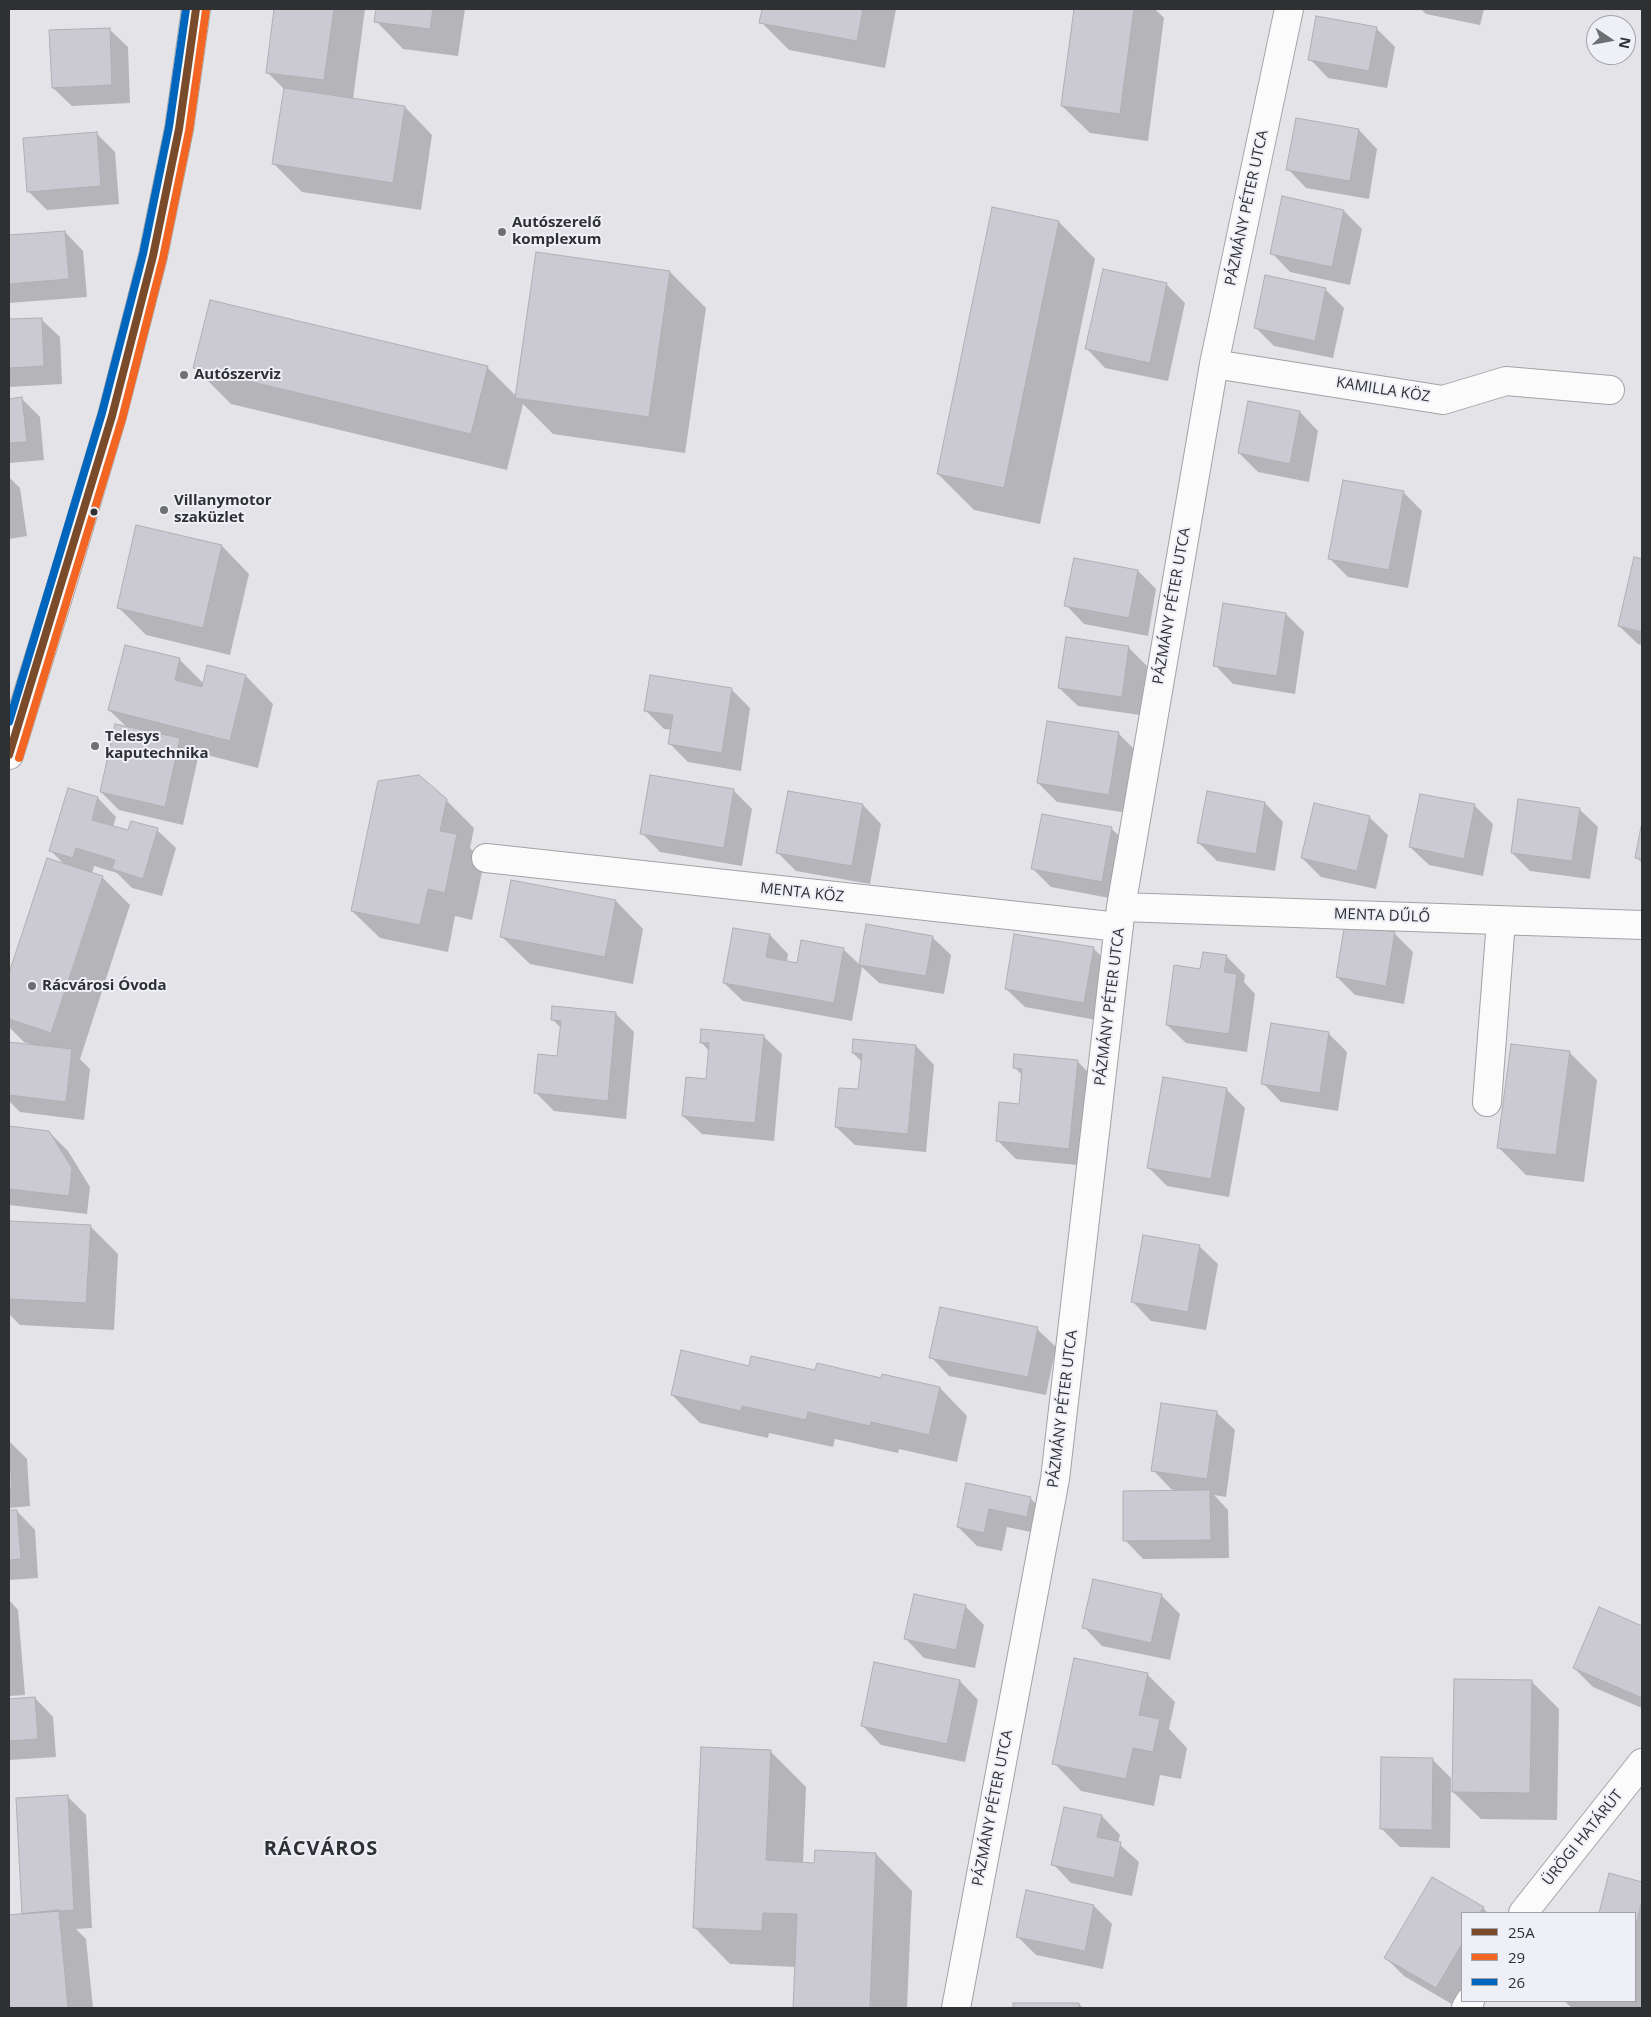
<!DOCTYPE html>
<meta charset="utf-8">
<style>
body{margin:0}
#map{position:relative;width:1651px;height:2017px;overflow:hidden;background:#e3e3e8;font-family:"Open Sans",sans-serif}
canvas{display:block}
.frame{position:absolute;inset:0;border:10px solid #2f3032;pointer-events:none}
.legend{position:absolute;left:1461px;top:1912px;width:175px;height:90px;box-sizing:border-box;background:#efeff7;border:1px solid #a2a3a8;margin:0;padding:6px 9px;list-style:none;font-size:15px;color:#2f3032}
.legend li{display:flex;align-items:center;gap:10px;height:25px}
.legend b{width:25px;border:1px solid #a2a3a8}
.north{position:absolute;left:1586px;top:15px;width:50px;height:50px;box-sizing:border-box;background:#efeff7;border:1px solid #a2a3a8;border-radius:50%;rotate:102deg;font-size:14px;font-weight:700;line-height:20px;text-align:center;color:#2f3032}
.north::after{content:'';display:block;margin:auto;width:18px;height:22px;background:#6e6f72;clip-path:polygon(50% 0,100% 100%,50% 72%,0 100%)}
</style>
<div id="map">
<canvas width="1651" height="2017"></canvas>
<div class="frame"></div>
<ul class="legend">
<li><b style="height:6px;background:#7a4b2a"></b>25A</li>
<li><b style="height:6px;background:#f26522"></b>29</li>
<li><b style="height:6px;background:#0065bd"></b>26</li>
</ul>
<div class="north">N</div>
</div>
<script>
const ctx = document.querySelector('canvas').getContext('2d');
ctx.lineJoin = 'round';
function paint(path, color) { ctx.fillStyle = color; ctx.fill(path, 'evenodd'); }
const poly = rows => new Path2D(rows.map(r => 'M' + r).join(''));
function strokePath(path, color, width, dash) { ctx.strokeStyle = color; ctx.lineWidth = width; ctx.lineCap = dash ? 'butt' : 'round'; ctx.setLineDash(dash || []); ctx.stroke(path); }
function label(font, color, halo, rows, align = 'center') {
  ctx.font = font + ' "Open Sans",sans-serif'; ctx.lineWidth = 4; ctx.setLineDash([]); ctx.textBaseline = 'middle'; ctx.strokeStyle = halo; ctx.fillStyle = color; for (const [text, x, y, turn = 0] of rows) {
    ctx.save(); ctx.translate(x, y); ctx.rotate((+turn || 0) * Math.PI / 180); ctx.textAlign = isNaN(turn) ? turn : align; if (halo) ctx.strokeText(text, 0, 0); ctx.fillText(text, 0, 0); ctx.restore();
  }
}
const shadow = poly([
 [276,9,365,9,353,99,405,107,432,135,421,210,302,192,274,164,285,90,267,72],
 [377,9,465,9,458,56,403,49,376,21],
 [763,9,896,9,885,68,789,50,761,22],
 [1075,9,1155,9,1164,18,1148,141,1090,133,1062,106],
 [1421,9,1484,9,1480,25,1426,14],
 [1376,28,1395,47,1387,88,1328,78,1310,59],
 [109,29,128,47,130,103,72,106,53,88],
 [1297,119,1359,130,1377,149,1369,199,1306,188,1288,169],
 [96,133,115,152,119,204,47,210,28,191],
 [993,209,1059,222,1095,259,1040,524,974,510,938,474],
 [1344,211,1362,229,1350,285,1290,272,1272,253],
 [65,232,83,251,87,297,9,303,9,236],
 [670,272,706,308,685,453,553,434,523,404,507,470,231,404,195,368,487,367,517,397],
 [1167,285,1185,303,1168,381,1105,368,1087,349],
 [1325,289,1344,308,1333,358,1274,346,1256,328],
 [41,319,60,337,62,384,9,387,9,321],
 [21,398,40,417,44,460,9,463,9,400],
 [1300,412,1318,431,1309,482,1258,472,1239,453],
 [9,477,20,488,27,536,9,539],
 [1403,492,1422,511,1408,588,1348,577,1330,559],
 [222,546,249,574,230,655,146,635,119,608],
 [1635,558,1642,560,1642,645,1638,644,1619,626],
 [1138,571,1156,589,1148,636,1084,624,1066,605],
 [1286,614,1304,632,1295,694,1233,684,1215,665],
 [1128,647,1147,666,1140,715,1078,706,1059,688],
 [179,659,204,684,246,676,273,704,258,768,191,751,198,758,183,825,119,810,101,792,128,728,109,710],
 [732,690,750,708,741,771,688,762,670,744,672,730,664,729,645,710],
 [1118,733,1137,752,1128,813,1057,802,1038,783],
 [69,790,98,798,116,817,113,827,129,832,157,830,176,848,162,896,132,888,117,873,94,866,92,874,102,877,130,905,80,1059,90,1069,84,1120,20,1112,9,1101,9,1044,33,1045,24,1042,9,1027,9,977,47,859,65,865,51,851],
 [733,790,752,809,742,866,660,852,642,833],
 [446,800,474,828,470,848,484,863,472,920,455,916,448,952,380,938,352,911],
 [1265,803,1283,822,1275,871,1217,861,1198,842],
 [863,805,881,824,870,884,796,871,778,853],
 [1475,806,1493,824,1483,876,1429,865,1410,847],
 [1579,809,1598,827,1590,879,1530,871,1512,853],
 [1043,815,1112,829,1130,847,1120,900,1051,887,1033,869],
 [1369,817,1388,835,1376,889,1321,877,1302,858],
 [1642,829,1642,863,1636,857],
 [616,901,643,929,633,984,530,964,502,937],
 [867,925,932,937,951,955,944,994,879,983,862,967,852,1021,743,1001,724,983,770,935,788,954,787,962,798,964,843,949,860,965],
 [1395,934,1413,952,1404,1004,1355,995,1337,977],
 [1093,948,1112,967,1102,1021,1025,1007,1006,989],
 [1226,956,1245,975,1244,982,1255,994,1247,1052,1186,1043,1167,1025,1201,970],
 [615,1013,634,1032,626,1119,554,1111,536,1093,559,1057,561,1028,553,1020],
 [1328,1033,1347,1052,1338,1111,1281,1102,1263,1083],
 [763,1036,782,1054,774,1141,702,1134,683,1116,707,1080,709,1051,701,1042],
 [916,1046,934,1065,926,1152,855,1145,836,1127,859,1090,862,1062,853,1053],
 [1570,1053,1597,1080,1584,1182,1526,1175,1498,1147],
 [1077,1061,1096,1080,1088,1166,1016,1159,998,1141,1020,1105,1023,1076,1014,1067],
 [1226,1089,1245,1108,1229,1197,1167,1186,1149,1168],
 [9,1128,49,1132,68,1151,90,1187,87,1214,9,1205],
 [9,1222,90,1226,118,1254,114,1330,20,1325,9,1314],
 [1199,1246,1218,1264,1206,1330,1151,1321,1133,1302],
 [1037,1329,1056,1347,1046,1395,949,1376,931,1357],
 [816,1372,940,1388,967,1416,957,1462,899,1449,898,1453,835,1439,833,1447,769,1433,768,1438,700,1423,672,1395],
 [1216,1412,1235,1430,1226,1497,1214,1495,1228,1510,1229,1558,1143,1559,1125,1540,1177,1491,1171,1489,1153,1470],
 [9,1441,27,1459,30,1506,9,1508],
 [967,1485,1030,1498,1049,1517,1045,1535,1007,1527,1002,1551,977,1546,958,1527],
 [17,1511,35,1530,38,1578,9,1580,9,1512],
 [1161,1595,1180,1614,1170,1660,1102,1646,1084,1627],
 [9,1600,18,1610,25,1695,9,1696],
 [965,1606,984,1625,975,1668,924,1658,906,1639],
 [1600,1609,1642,1627,1642,1708,1593,1687,1574,1668],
 [1147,1674,1175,1702,1169,1729,1187,1748,1181,1779,1160,1775,1154,1806,1081,1791,1054,1763],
 [960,1681,978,1700,965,1762,881,1745,863,1726],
 [1531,1681,1559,1709,1557,1820,1481,1819,1453,1792],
 [35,1698,53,1717,56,1757,9,1760,9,1700],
 [770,1751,806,1787,803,1863,815,1864,876,1854,912,1891,907,2008,794,2008,796,1967,730,1964,694,1927],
 [1432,1759,1451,1778,1450,1848,1400,1847,1381,1828],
 [68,1797,86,1815,92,1928,76,1929,86,1939,93,2008,9,2008,9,1916,25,1915],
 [1102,1816,1120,1835,1118,1843,1139,1862,1132,1896,1071,1883,1053,1864],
 [1610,1875,1642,1883,1642,2008,1572,2008,1564,2001,1635,2001,1635,1913,1600,1913],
 [1433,1879,1483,1908,1488,1913,1462,1913,1462,1994,1455,2006,1404,1976,1386,1958],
 [1094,1906,1112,1924,1103,1969,1036,1955,1017,1936],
 [1014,2004,1079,2004,1083,2008,1014,2008]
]);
const building = poly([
 [274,9,334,9,324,80,266,73,274,9],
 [376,9,433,9,430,29,374,22,376,9],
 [762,9,863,9,857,41,759,23,762,9],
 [1074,9,1134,9,1120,114,1061,106,1074,9],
 [1316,16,1377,27,1369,71,1308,60,1316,16],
 [110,28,112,85,52,88,49,30,110,28],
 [284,88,405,106,393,183,272,164,284,88],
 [1296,118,1359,129,1350,181,1286,170,1296,118],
 [97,132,101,186,27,192,23,138,97,132],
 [1282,196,1344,210,1332,267,1270,254,1282,196],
 [992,207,1059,221,1004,488,937,474,992,207],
 [65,231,69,279,9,284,9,235,65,231],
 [536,252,670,271,649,417,515,398,536,252],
 [1103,269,1167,283,1150,363,1085,349,1103,269],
 [1265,275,1326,288,1315,341,1254,328,1265,275],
 [210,300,488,366,471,434,193,368,210,300],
 [42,318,44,366,9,368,9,319,42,318],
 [22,397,27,442,9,443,9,399,22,397],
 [1248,401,1300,411,1290,464,1238,453,1248,401],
 [1343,480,1404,491,1389,570,1328,559,1343,480],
 [136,525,222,545,203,628,117,608,136,525],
 [1634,557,1642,559,1642,632,1618,626,1634,557],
 [1074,558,1138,570,1129,618,1064,606,1074,558],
 [1223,603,1286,613,1277,676,1213,666,1223,603],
 [1066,637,1129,646,1122,697,1058,688,1066,637],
 [125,645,180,658,175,680,202,687,207,665,246,675,230,741,108,710,125,645],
 [650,675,732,688,722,753,668,744,673,715,644,711,650,675],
 [1047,721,1119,732,1109,795,1037,783,1047,721],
 [115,724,180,738,165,807,100,792,115,724],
 [419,775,447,799,440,831,457,834,445,893,428,889,420,925,351,911,378,781,419,775],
 [650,775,734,789,724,848,640,834,650,775],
 [68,788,98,797,92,820,128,830,131,821,158,828,143,879,112,869,115,860,76,848,73,858,49,851,68,788],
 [788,791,863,804,852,866,776,853,788,791],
 [1207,791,1265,802,1256,854,1197,843,1207,791],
 [1420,794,1475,804,1464,859,1409,847,1420,794],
 [1518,799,1580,808,1572,861,1511,853,1518,799],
 [1314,803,1370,816,1357,871,1301,858,1314,803],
 [1042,814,1112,827,1102,882,1031,869,1042,814],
 [1642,822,1642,859,1635,858,1642,822],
 [47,858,103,876,51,1033,9,1019,9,973,47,858],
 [511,880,616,900,605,957,500,937,511,880],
 [1345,923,1395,932,1386,986,1336,977,1345,923],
 [866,924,933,936,926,976,859,965,866,924],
 [733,928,770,934,766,957,797,963,801,940,844,948,834,1003,723,983,733,928],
 [1014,934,1094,947,1084,1003,1005,989,1014,934],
 [1203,952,1227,955,1224,972,1237,974,1229,1034,1166,1025,1174,965,1200,969,1203,952],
 [552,1006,616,1012,608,1101,534,1093,538,1054,557,1056,561,1021,551,1020,552,1006],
 [1271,1023,1329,1032,1320,1093,1261,1084,1271,1023],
 [701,1029,764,1035,755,1123,682,1116,686,1077,706,1079,709,1043,700,1043,701,1029],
 [853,1039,916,1045,908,1134,835,1127,839,1088,858,1089,862,1054,852,1053,853,1039],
 [9,1042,72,1049,66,1102,9,1095,9,1042],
 [1511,1044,1570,1051,1556,1155,1497,1148,1511,1044],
 [1014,1054,1078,1060,1069,1149,996,1141,999,1102,1019,1104,1022,1069,1013,1068,1014,1054],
 [1163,1077,1227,1088,1211,1179,1147,1168,1163,1077],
 [9,1126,49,1131,72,1168,69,1196,9,1189,9,1126],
 [9,1221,91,1225,86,1303,9,1299,9,1221],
 [1143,1235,1200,1245,1188,1312,1131,1302,1143,1235],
 [940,1307,1038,1327,1028,1377,929,1358,940,1307],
 [681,1350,749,1366,751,1356,815,1370,817,1363,881,1378,882,1374,940,1387,929,1435,871,1422,870,1426,808,1412,806,1420,742,1406,741,1411,671,1395,681,1350],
 [1161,1403,1217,1411,1207,1479,1151,1471,1161,1403],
 [9,1443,12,1488,9,1488,9,1443],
 [966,1483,1031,1497,1027,1517,989,1509,984,1533,957,1527,966,1483],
 [1210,1490,1211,1540,1123,1541,1123,1491,1210,1490],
 [9,1510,17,1510,21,1559,9,1560,9,1510],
 [1093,1579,1162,1594,1151,1643,1082,1628,1093,1579],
 [914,1594,966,1605,956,1650,904,1639,914,1594],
 [1599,1607,1642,1626,1642,1698,1573,1668,1599,1607],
 [1074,1658,1148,1673,1139,1715,1160,1719,1153,1752,1133,1748,1126,1779,1052,1764,1074,1658],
 [874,1662,960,1680,947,1744,861,1726,874,1662],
 [1454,1679,1532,1680,1530,1793,1452,1792,1454,1679],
 [35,1697,38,1739,9,1741,9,1699,35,1697],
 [701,1747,771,1750,766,1860,814,1863,815,1850,876,1853,870,2008,793,2008,797,1914,763,1913,762,1931,693,1928,701,1747],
 [1381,1757,1433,1758,1432,1830,1380,1829,1381,1757],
 [68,1795,74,1910,22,1914,16,1798,68,1795],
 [1064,1807,1102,1815,1097,1837,1121,1842,1114,1878,1051,1865,1064,1807],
 [1609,1873,1642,1882,1642,1901,1635,1929,1635,1913,1599,1913,1609,1873],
 [1432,1877,1484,1907,1480,1913,1462,1913,1462,1944,1436,1988,1384,1958,1432,1877],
 [1026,1890,1094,1905,1085,1951,1016,1937,1026,1890],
 [59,1910,68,2008,9,2008,9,1915,59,1910],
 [1013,2003,1079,2003,1079,2008,1013,2008,1013,2003]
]);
const minor = poly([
 [1214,364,1443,400,1506,381,1610,390],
 [9,755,62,584,112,416,153,256,179,129,196,9],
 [486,858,1119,927],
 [1121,907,1642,925],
 [1487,1102,1501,921],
 [1523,1913,1642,1763],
 [956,2008,1055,1479,1121,907,1214,364,1289,9],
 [1466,2008,1470,2001]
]);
const bus1 = poly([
 [9,755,112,416,153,256,179,129,196,9]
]);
const bus2 = poly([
 [19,758,122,419,163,258,189,131,206,10]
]);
const bus3 = poly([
 [9,722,102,413,143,254,169,127,186,9]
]);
const markers = [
 [502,232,5,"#6e6f72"],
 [184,375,5,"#6e6f72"],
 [164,510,5,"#6e6f72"],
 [94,512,4.5,"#2f3032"],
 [95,746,5,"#6e6f72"],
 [32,986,5,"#6e6f72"]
];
const streetNames = [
 ["PÁZMÁNY PÉTER UTCA",1247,208,-78],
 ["KAMILLA KÖZ",1383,390,9],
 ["PÁZMÁNY PÉTER UTCA",1172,606,-80],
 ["MENTA KÖZ",802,893,6],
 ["MENTA DŰLŐ",1382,916,2],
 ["PÁZMÁNY PÉTER UTCA",1110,1007,-83],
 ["PÁZMÁNY PÉTER UTCA",1063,1409,-83],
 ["PÁZMÁNY PÉTER UTCA",993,1808,-79],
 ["ÜRÖGI HATÁRÚT",1583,1838,-51]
];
const poiNames = [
 ["Autószerelő",512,223],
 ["komplexum",512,240],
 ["Autószerviz",194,375],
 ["Villanymotor",174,501],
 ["szaküzlet",174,518],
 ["Telesys",105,737],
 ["kaputechnika",105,754],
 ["Rácvárosi Óvoda",42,986]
];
const districtNames = [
 ["RÁCVÁROS",321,1849]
];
paint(shadow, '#0003');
paint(building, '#cbcad2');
strokePath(building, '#afafb3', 1);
strokePath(minor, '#a3a3a7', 30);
strokePath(minor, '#fbfbfc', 28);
strokePath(bus1, '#7a4b2a', 8);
strokePath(bus2, '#f26522', 8);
strokePath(bus3, '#0065bd', 8);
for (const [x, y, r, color] of markers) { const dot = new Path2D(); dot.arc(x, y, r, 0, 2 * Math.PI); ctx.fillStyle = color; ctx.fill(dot); strokePath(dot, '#efeff7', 2); }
label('15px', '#2f3032', '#efeff7', streetNames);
label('bold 15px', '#2f3032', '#efeff7', poiNames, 'left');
ctx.letterSpacing = '1px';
label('bold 20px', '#2f3032', '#efeff7', districtNames);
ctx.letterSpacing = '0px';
</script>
